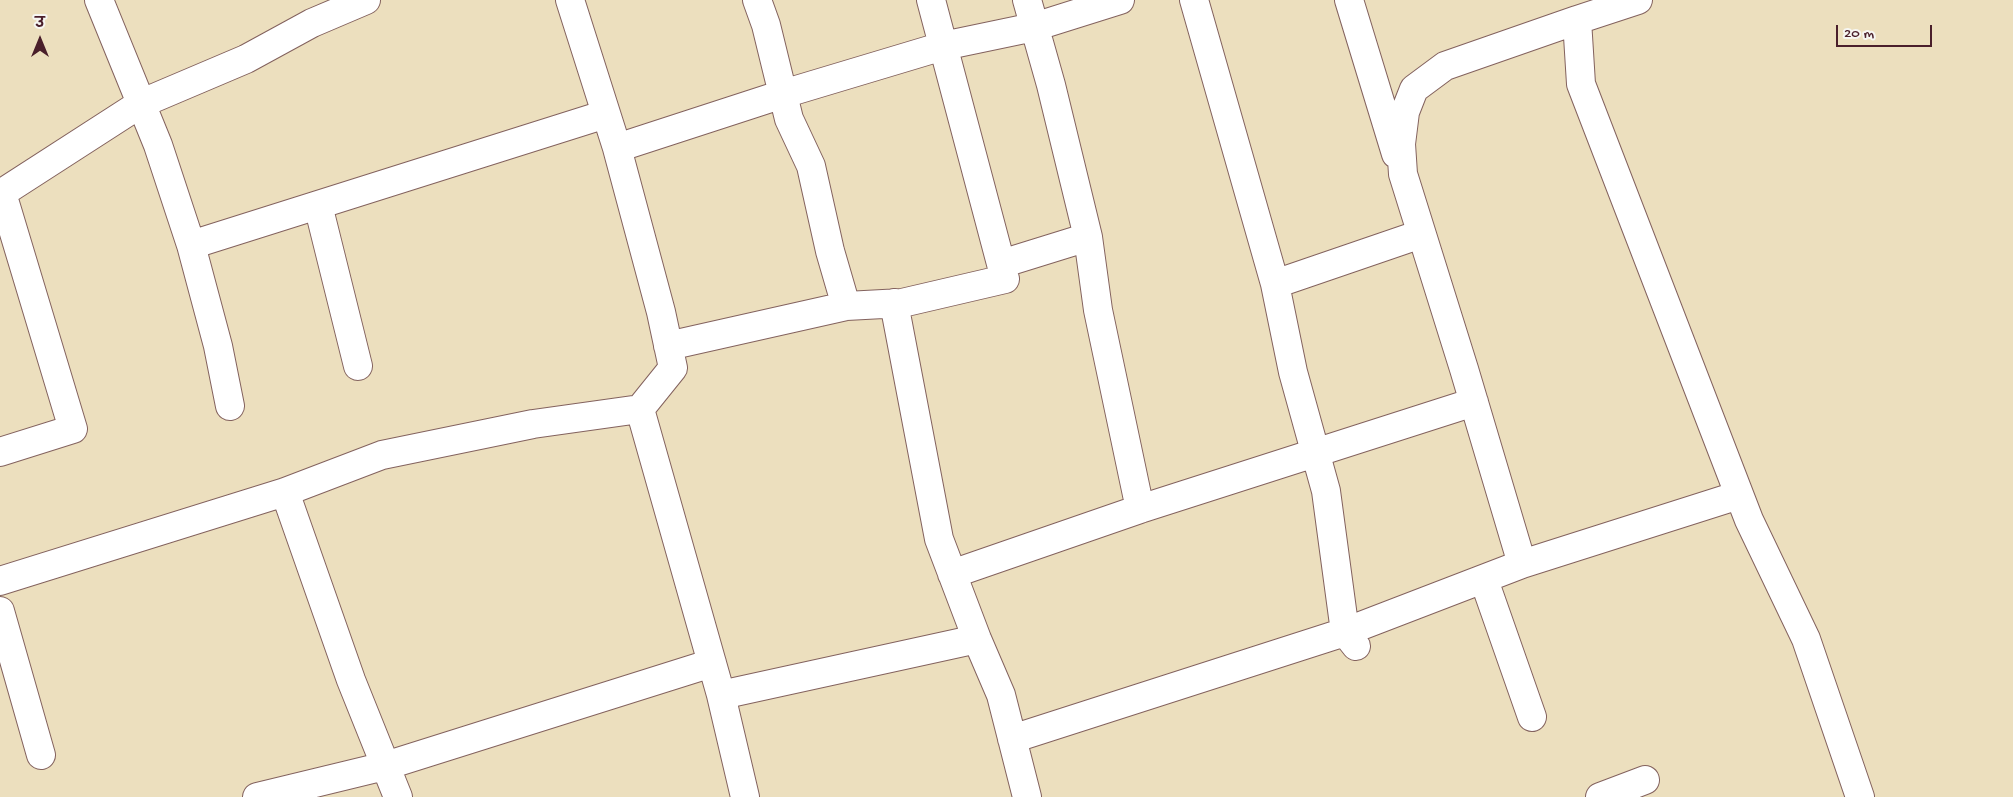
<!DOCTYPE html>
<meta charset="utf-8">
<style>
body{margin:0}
#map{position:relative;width:2013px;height:797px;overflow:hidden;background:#ecdfbe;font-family:"Gochi Hand","Playpen Sans Deva",sans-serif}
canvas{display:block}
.north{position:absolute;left:15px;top:15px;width:50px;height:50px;-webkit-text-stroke:4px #f6f6f2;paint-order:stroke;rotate:0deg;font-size:14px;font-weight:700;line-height:20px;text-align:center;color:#4a1f2b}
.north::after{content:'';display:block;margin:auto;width:18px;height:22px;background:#4a1f2b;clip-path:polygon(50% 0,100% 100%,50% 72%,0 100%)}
.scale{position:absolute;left:1836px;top:25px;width:96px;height:22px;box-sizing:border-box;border:2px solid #4a1f2b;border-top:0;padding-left:6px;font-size:15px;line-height:18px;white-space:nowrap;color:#4a1f2b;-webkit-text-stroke:4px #f6f6f2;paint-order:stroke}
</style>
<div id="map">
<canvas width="2013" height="797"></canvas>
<div class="north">उ</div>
<div class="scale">20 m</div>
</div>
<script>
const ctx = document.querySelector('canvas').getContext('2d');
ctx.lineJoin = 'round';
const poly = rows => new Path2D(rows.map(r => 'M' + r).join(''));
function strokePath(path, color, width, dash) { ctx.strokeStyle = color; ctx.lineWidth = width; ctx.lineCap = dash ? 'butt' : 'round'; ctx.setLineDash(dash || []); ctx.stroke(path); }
const minor = poly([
 [99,0,158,145,191,245,218,346,230,406],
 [757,0,766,25,789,119,811,166,830,251,846,306],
 [1194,0,1275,284,1293,372,1326,491,1345,632,1356,646],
 [1349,0,1396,154],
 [1638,0,1577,20,1581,84,1749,520,1806,639,1860,797],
 [617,148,783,94,943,46,1034,27,1120,0],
 [318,205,358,366],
 [1088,237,1098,310,1140,509],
 [191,245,606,114],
 [1001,264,1088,237,1051,85,1027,0],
 [1275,284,1421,234],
 [894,303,939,539,977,639,1001,695,1027,797],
 [668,346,846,306,902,303,1005,279,931,0],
 [640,409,721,695,745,797],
 [0,452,73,429,2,193,140,104,246,59,312,23,366,0],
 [285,492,351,680,398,797],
 [1522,564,1739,495],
 [952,574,1140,509,1474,402],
 [1484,580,1532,717],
 [0,581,285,492,382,455,533,424,640,409,673,368,661,312,617,148,570,0],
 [0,611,41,755],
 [721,695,977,639],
 [1012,739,1345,632,1522,564,1464,369,1403,174,1401,144,1405,112,1414,89,1445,66,1577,20],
 [257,797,385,766,712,663],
 [1600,797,1645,780]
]);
strokePath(minor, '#83625e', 30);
strokePath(minor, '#fff', 28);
</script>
